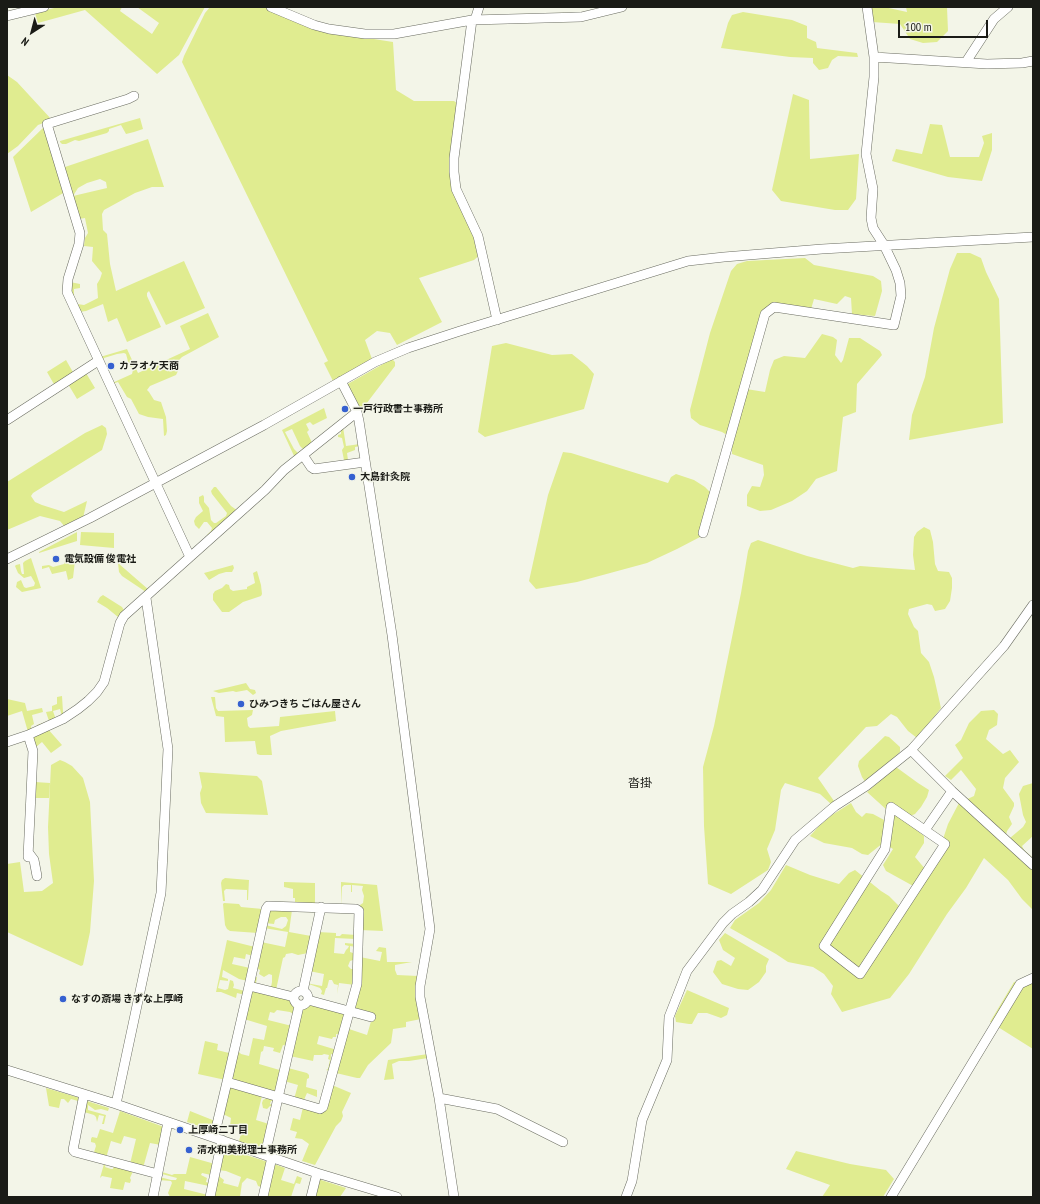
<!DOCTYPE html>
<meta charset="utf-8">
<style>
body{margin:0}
#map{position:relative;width:1040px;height:1204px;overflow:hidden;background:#f3f5e8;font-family:"PT Sans Narrow",sans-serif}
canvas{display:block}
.frame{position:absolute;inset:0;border:8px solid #1a1b16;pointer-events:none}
.north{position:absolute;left:12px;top:12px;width:40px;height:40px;-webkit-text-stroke:3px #f3f5e8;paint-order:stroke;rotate:216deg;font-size:11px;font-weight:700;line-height:16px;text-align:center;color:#1a1b16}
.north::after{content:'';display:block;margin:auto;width:14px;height:18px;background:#1a1b16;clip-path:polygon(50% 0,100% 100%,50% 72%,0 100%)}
.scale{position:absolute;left:898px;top:20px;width:90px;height:18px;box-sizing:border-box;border:2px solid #1a1b16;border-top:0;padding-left:5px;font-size:12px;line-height:14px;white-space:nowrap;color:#1a1b16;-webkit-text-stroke:3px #f3f5e8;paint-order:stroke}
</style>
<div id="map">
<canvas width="1040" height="1204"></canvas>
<div class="frame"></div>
<div class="north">N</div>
<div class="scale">100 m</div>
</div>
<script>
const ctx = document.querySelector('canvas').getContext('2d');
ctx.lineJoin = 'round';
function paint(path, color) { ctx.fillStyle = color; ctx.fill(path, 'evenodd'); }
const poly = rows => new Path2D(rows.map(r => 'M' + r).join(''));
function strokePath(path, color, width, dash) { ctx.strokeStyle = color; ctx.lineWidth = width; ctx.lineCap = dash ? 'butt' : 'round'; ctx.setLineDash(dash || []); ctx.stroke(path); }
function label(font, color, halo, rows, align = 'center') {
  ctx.font = font + ' "PT Sans Narrow","Noto Sans JP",sans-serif'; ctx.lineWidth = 3; ctx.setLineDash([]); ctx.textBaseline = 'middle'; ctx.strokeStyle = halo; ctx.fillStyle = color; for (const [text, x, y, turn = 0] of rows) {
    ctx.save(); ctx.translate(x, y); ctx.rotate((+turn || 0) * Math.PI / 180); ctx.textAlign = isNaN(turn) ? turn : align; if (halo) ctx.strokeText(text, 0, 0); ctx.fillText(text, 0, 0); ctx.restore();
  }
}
const green = poly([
 [58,7,122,7,120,11,152,34,159,23,137,7,205,7,179,55,157,74,85,10,38,23,35,13],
 [210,7,264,7,311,27,329,32,393,42,396,90,414,101,454,101,461,106,454,172,482,253,474,260,419,278,442,322,397,345,390,333,377,331,365,340,372,359,333,381,324,363,328,361,182,62,184,56,205,13],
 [871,7,884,7,907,12,906,7,947,7,948,31,937,42,923,43,910,39,900,24,872,22],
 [743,12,792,20,807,26,807,38,816,42,817,48,857,53,858,57,838,56,832,60,828,68,819,70,813,63,813,58,790,57,721,48,728,23,732,15],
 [7,75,17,82,52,120,38,125,18,146,7,154],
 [793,94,809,100,810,159,859,154,856,199,848,210,835,210,781,201,772,190],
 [140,118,143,129,134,132,126,134,121,125,109,129,109,131,107,133,79,141,75,140,66,144,62,144,60,142,60,141],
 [930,124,942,125,950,157,979,157,984,143,982,136,992,133,992,150,982,181,948,177,892,161,896,149,922,154],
 [44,127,65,192,31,212,13,157],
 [148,139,164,187,152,187,135,193,104,210,102,214,103,230,107,234,110,264,116,291,184,261,205,308,166,325,149,291,147,293,147,296,161,327,127,342,117,318,108,322,103,304,86,311,79,312,69,292,70,282,80,284,80,288,74,289,74,296,77,304,84,305,98,298,97,284,100,279,102,273,92,261,93,247,84,246,85,238,88,233,85,218,79,219,62,168],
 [100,179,106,182,107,188,73,196,78,188,87,183],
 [957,253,970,253,981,258,986,272,999,299,1003,423,909,440,912,415,925,377,934,328,950,269],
 [805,258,814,265,873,276,881,281,882,291,875,316,852,314,851,298,845,296,837,304,814,299,811,309,772,304,740,388,765,392,770,370,774,360,784,356,805,358,822,334,833,337,837,340,835,355,841,363,843,360,849,338,860,338,880,351,882,355,857,384,856,412,843,417,837,471,816,479,807,491,792,501,771,510,760,511,747,506,747,495,752,486,760,487,764,475,763,465,732,454,732,438,722,432,700,425,691,418,690,410,710,333,731,271,737,264,747,261],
 [208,313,219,337,182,357,179,360,178,371,176,375,150,386,147,390,149,392,154,400,161,402,166,417,167,431,166,435,164,436,163,419,148,417,139,414,131,399,127,397,118,382,112,384,112,383,132,374,133,370,129,365,126,354,124,353,117,354,104,358,103,360,100,357,127,349,138,373,190,349,180,326],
 [506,343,552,355,572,354,587,366,594,374,584,409,485,437,478,432,492,346],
 [392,359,395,362,395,366,360,412,346,385],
 [66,360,74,374,55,386,47,372],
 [86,373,95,388,77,399,68,384],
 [324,408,327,418,313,425,310,422,306,424,309,430,307,432,313,445,305,451,300,446,292,429,285,432,294,449,300,455,295,458,282,430],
 [102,425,106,428,107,434,102,450,33,493,31,496,35,502,42,505,64,512,87,501,83,518,65,527,60,521,40,516,7,530,7,482,85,433],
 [343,427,346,446,360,444,360,446,355,447,355,450,347,453,348,460,344,460,342,450,344,447,342,438,338,437,338,435,341,434,341,430],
 [563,452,571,453,668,483,671,477,676,474,694,480,705,487,711,493,700,537,677,549,647,563,577,582,536,589,529,581,548,495],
 [214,487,216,487,231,506,238,511,208,537,207,535,211,531,212,528,207,522,204,522,199,529,195,525,194,521,196,517,203,511,199,503,199,497,203,495,204,497,204,502,209,508,211,520,214,523,216,523,226,516,227,513,212,494,211,491],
 [924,527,930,530,933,542,935,564,938,571,949,572,952,578,952,588,950,601,945,609,935,611,932,605,927,604,909,609,908,614,914,627,918,631,921,653,929,662,934,677,941,708,917,738,908,731,897,717,891,714,877,726,866,727,818,778,834,801,831,804,820,794,785,783,781,790,775,830,767,849,771,862,768,870,731,894,708,884,704,826,703,767,714,726,741,593,748,551,751,543,758,540,807,556,853,568,860,566,915,570,913,555,914,537,917,532],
 [77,532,77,541,39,553,39,552],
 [81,532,114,533,114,548,80,545],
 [31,558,41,588,22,592,16,587,17,582,21,580,24,587,26,588,34,586,35,583,31,576,24,578,18,573,15,566,16,565,20,564,21,571,22,574,24,574,23,563,25,561],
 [65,561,75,561,73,578,68,580,66,571,52,574,49,567,42,569,42,566,49,565,53,567,64,564],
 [118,563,149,590,146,592,122,576,119,572],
 [233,565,234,568,232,572,226,572,219,574,209,580,204,573],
 [257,571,261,585,262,594,261,596,243,602,229,612,222,612,213,600,213,594,215,591,222,588,226,584,229,585,230,589,233,591,247,589,247,587,255,583,253,573],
 [103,595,122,607,125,612,118,617,107,608,97,602,100,597],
 [246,683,250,689,255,690,256,693,253,695,247,690,236,692,233,691,219,693,213,691],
 [62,696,63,712,64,715,62,717,60,709,53,711,56,720,38,728,37,725,49,721,46,712,52,711,52,706,57,704,57,697],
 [211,697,215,697,216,708,218,711,253,710,252,715,247,718,248,726,250,728,279,726,280,717,335,711,336,721,281,731,270,736,272,755,260,755,257,754,255,741,225,742,224,717,216,716],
 [7,699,25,703,27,711,42,708,43,712,32,715,34,724,31,726,32,731,28,732,22,711,7,716],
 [994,710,998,714,997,725,989,730,986,739,1003,754,1010,750,1019,762,1005,778,1003,788,1014,803,1014,806,1009,817,1012,824,1007,831,1006,835,1010,838,1023,827,1026,822,1023,815,1019,794,1023,786,1033,783,1033,836,1022,846,1024,850,1033,858,1033,910,1022,899,1008,880,984,858,966,888,947,914,909,974,890,998,842,1012,831,994,833,986,824,974,813,967,788,962,776,954,730,928,735,920,759,903,771,890,786,865,810,875,839,884,849,873,855,870,881,891,889,896,900,907,915,887,886,871,883,865,893,849,883,843,868,855,862,854,852,848,824,843,810,836,819,826,832,815,851,803,856,812,862,817,866,813,873,814,886,821,888,811,867,792,896,767,918,783,929,790,927,797,921,807,915,814,910,816,909,824,924,836,924,843,915,857,926,870,943,839,948,824,959,803,974,796,976,789,961,770,951,780,945,776,963,758,955,745,961,740,969,723,981,711],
 [47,728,62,745,51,753,42,742,36,747,32,736],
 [885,736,889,737,900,747,900,752,866,783,862,777,858,766,859,761],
 [60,760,65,762,72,766,83,778,90,802,94,881,90,932,83,965,81,966,7,932,7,864,20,862,24,892,42,891,53,883,49,854,48,827,51,765],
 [199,772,257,776,262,781,268,815,206,813,201,803,200,793,202,787],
 [35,782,50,783,49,798,34,798],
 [225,878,249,880,248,900,247,900,247,890,226,889,224,891,225,901,223,901,221,883,222,880],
 [284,882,315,883,315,905,295,905,295,898,293,898,293,889,284,887],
 [341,882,377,885,383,931,360,930,358,913,360,905,363,903,364,896,362,890,363,886,352,885,352,892,351,892,351,885,344,885,342,887,341,905],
 [224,903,239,904,241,907,263,909,258,933,230,931,227,929,225,925,223,904],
 [270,908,292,910,289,932,311,936,308,953,298,955,292,953,286,954,285,957,283,958,276,990,253,985,255,977,257,977,256,983,257,985,271,987,272,982,272,975,269,974,264,977,259,974,260,970,256,968,261,942,285,947,288,932,264,928,265,925,282,929,286,926,288,920,286,917,281,917,275,920,274,924,265,923],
 [318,932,336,933,336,936,340,936,342,934,356,935,355,939,335,938,334,953,344,954,346,950,348,948,349,946,345,945,345,943,356,944,356,947,350,946,350,952,356,954,356,959,350,961,348,966,351,969,355,969,355,985,339,983,337,994,338,985,334,984,332,980,329,980,327,988,326,988,324,995,321,994,322,991,320,988,306,983,322,986,324,974,309,971],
 [725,933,769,959,766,966,766,972,759,982,748,990,738,989,722,984,713,972,717,961,721,960,731,966,735,958,723,950,719,940],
 [227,940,255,947,253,956,246,954,245,959,234,957,232,964,250,968,248,981,239,979,223,970,222,977,228,979,228,981,220,980,218,988,225,990,228,989,230,980,233,981,234,985,233,988,245,991,245,995,237,993,236,998,221,992,216,992],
 [379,947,386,948,387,962,412,962,395,965,395,970,397,975,418,976,421,1019,406,1022,406,1027,393,1029,391,1043,368,1065,360,1078,357,1078,336,1073,351,1016,354,1016,352,1017,349,1029,367,1035,372,1018,354,1010,360,957,380,961,382,952,376,951],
 [1033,979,1033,1049,990,1022,1014,982],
 [251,989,290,999,295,1006,295,1015,290,1012,277,1010,274,1013,270,1012,268,1020,292,1026,287,1046,283,1045,280,1053,273,1051,274,1048,264,1046,263,1051,261,1052,259,1064,283,1071,275,1101,271,1101,270,1104,275,1106,262,1149,240,1142,239,1141,242,1130,230,1126,231,1118,223,1114,236,1053,239,1052,241,1054,249,1056,253,1038,264,1040,267,1026,244,1019],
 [262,1096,267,1098,263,1100,262,1103,263,1108,267,1109,270,1106,272,1107,269,1124,256,1120],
 [687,990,729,1008,727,1015,721,1018,707,1013,698,1013,692,1024,689,1024,676,1022,675,1016],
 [308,1004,345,1012,340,1035,336,1034,336,1037,333,1037,332,1039,319,1036,317,1044,337,1050,335,1055,331,1054,330,1071,326,1070,328,1069,330,1060,328,1059,329,1055,324,1054,322,1055,314,1055,313,1061,290,1056,303,1007],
 [205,1041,218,1044,217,1050,229,1053,223,1079,221,1079,198,1074],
 [428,1054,428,1058,409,1061,399,1061,392,1064,394,1079,384,1080,388,1060],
 [288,1068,307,1073,309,1075,309,1078,307,1079,306,1087,317,1090,317,1097,307,1093,303,1102,294,1099,298,1085,284,1081],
 [332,1085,351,1093,342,1112,343,1116,341,1121,336,1126,315,1165,302,1161,309,1144,302,1139,295,1138,297,1132,290,1130,293,1118,300,1120,303,1107,318,1111],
 [46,1088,80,1098,78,1101,71,1099,68,1103,64,1099,61,1099,59,1108,49,1106],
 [87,1101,109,1108,108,1111,101,1109,95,1110,88,1105,88,1110,106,1115,104,1124,102,1124,104,1116,99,1115,97,1122,96,1117,94,1115,84,1112],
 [120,1111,164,1127,161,1145,150,1143,143,1168,130,1164,136,1139,124,1136,121,1144,111,1141,106,1158,94,1152,96,1146,95,1143,91,1142,91,1139,92,1137,97,1138,100,1129,113,1133],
 [190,1111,215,1121,211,1130,187,1122],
 [224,1148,268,1162,261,1187,258,1186,256,1181,247,1178,242,1183,240,1197,213,1197,219,1174,220,1177,224,1180,223,1183,238,1187,241,1177,226,1171,218,1170],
 [796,1151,850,1164,886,1170,894,1179,883,1197,822,1197,830,1185,786,1169],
 [190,1157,215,1164,211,1175,202,1173,201,1175,207,1178,206,1182,210,1183,209,1186,185,1181,184,1189,208,1195,208,1197,170,1197,168,1193,172,1183,171,1181,159,1180,160,1177,171,1180,176,1180,177,1178,162,1174,162,1172,172,1175,174,1174,186,1174],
 [104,1164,106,1164,105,1167,111,1169,113,1169,114,1166,133,1171,130,1178,131,1180,130,1183,125,1182,123,1190,110,1188,112,1178,102,1176,100,1178],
 [274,1164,285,1168,281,1180,294,1184,297,1176,302,1178,300,1184,296,1183,295,1185,291,1197,265,1197],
 [318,1179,346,1188,340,1197,313,1197]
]);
const minor = poly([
 [271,7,314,25,329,29,365,34,394,34,472,20,581,17,622,7],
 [7,16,44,7],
 [472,20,454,158,454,172,456,189,478,236,497,320],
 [475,20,479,7],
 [874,57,987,64,1022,63,1033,61],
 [966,62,994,19,1008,7],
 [134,96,128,99,47,124,80,233,79,244,68,279,67,292,190,557],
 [341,381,357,412,359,421,392,635,430,929,420,986,420,997,439,1098,454,1197],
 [7,420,98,361],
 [303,455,311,467,314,469,365,462],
 [703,533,765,314,774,307,894,325,901,296,900,283,896,270,884,245,873,228,871,218,873,189,866,154,874,77,874,57,867,7],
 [7,559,90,518,264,425,375,362,408,348,460,331,688,261,724,257,822,249,1033,237],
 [7,742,28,735,63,719,78,709,88,701,97,692,104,682,120,623,124,616,265,490,284,470,357,412],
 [911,750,952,791,1033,865],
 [891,807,945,844,860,974,824,946,885,849,891,807],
 [925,830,952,791],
 [28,852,34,860,37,876],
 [28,857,33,751,28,735],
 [249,986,294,997],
 '294 998a7 7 0 1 1 14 0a7 7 0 1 1-14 0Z',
 [303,991,321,907],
 [308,1000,371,1017],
 [7,1070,116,1104,317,1173,397,1197],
 [84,1094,73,1150,75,1152,158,1174],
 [439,1098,497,1109,563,1142],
 [116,1104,161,893,168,749,146,598],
 [214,1137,227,1082,249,986,266,909,268,906,356,909,359,911,357,984,323,1107,320,1109,227,1082],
 [265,1155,299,1006],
 [153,1197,168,1122],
 [210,1197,222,1140],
 [263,1197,272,1157],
 [311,1197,317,1173],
 [626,1197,632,1181,642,1120,667,1060,669,1017,687,971,723,923,732,914,749,902,762,890,795,840,835,806,866,786,911,750,1004,646,1033,605],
 [891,1197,1020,984,1033,978]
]);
const markers = [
 [111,366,4,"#3560d0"],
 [345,409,4,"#3560d0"],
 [352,477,4,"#3560d0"],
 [56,559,4,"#3560d0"],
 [241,704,4,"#3560d0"],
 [63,999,4,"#3560d0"],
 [180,1130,4,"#3560d0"],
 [189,1150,4,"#3560d0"]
];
const poiNames = [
 ["カラオケ天商",119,366],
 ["一戸行政書士事務所",353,409],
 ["大島針灸院",360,477],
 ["電気設備 俊電社",64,559],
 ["ひみつきち ごはん屋さん",249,704],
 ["なすの斎場 きずな上厚崎",71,999],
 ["上厚崎二丁目",188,1130],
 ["清水和美税理士事務所",197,1150]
];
const quarterNames = [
 ["沓掛",640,784]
];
paint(green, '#e0ec90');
strokePath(minor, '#6a6c61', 10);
strokePath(minor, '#fff', 9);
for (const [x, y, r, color] of markers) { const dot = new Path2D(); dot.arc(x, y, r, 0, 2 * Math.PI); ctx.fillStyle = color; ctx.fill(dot); strokePath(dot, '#f3f5e8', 1.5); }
label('bold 10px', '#1a1b16', '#f3f5e8', poiNames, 'left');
label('12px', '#1a1b16', '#f3f5e8', quarterNames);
</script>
